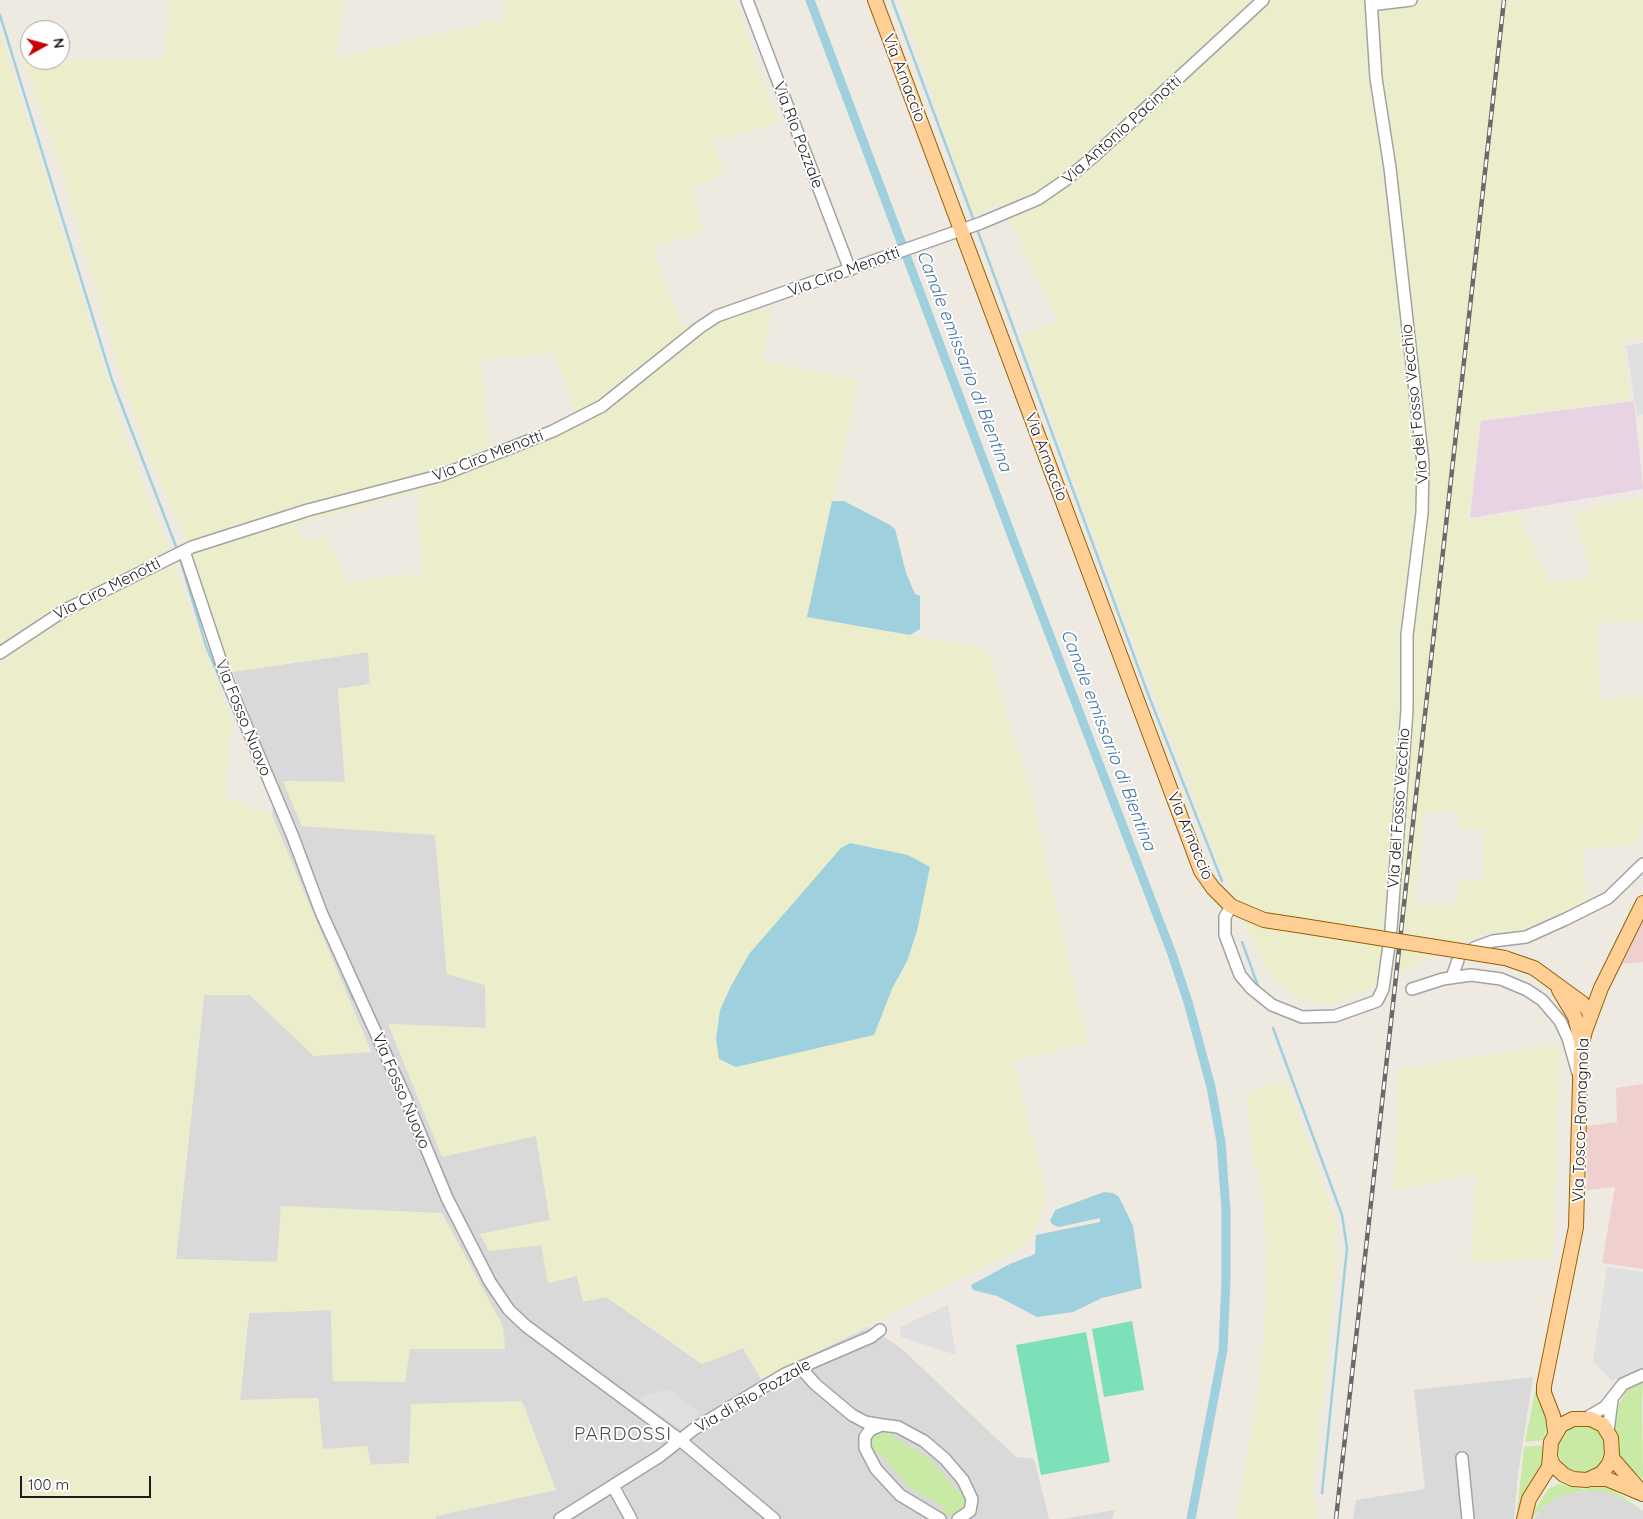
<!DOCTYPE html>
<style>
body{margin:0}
#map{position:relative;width:1643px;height:1519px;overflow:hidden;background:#eee9e1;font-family:Quicksand,sans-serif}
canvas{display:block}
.north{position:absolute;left:20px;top:20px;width:50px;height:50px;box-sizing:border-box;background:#fff;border:1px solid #a4a4a4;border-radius:50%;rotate:83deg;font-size:14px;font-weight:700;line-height:20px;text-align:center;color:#1c1c1c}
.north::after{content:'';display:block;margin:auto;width:18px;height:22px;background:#c80003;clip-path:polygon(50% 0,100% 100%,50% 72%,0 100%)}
.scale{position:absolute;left:20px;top:1476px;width:131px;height:22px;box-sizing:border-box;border:2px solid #1c1c1c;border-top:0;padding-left:6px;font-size:15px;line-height:18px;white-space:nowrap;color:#1c1c1c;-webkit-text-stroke:4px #fff;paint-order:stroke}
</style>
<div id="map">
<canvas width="1643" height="1519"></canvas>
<div class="north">N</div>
<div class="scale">100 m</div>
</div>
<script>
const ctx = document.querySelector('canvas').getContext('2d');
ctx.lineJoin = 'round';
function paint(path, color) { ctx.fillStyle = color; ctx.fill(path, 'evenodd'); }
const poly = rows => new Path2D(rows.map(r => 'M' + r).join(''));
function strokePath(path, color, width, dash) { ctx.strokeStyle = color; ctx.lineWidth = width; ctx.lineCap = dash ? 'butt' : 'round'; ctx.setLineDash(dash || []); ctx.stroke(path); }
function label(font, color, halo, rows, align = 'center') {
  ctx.font = font + ' Quicksand,sans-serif'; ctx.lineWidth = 4; ctx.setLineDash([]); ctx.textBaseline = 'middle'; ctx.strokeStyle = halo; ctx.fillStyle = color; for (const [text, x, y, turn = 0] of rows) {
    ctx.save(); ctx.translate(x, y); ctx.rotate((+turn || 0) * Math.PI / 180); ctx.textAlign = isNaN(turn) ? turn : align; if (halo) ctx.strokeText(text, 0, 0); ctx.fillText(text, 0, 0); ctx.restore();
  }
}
const residential = poly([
 [368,652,370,684,338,689,345,782,283,781,302,826,435,834,447,974,485,985,486,1028,388,1024,536,1136,550,1220,480,1234,489,1250,541,1245,577,1276,702,1364,743,1348,761,1379,869,1327,901,1348,1016,1457,1034,1459,1049,1519,436,1519,410,1463,370,1465,367,1446,322,1450,318,1398,240,1400,249,1313,331,1310,333,1381,410,1349,505,1349,281,1206,278,1262,176,1259,204,995,250,995,314,1056,371,1051,275,824,272,815,276,779,232,672],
 [1533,1377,1518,1473,1514,1519,1353,1519,1356,1500,1425,1489,1414,1390],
 [1588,1491,1601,1491,1614,1495,1643,1511,1643,1519,1534,1519,1542,1508,1559,1495],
 [1115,1510,1112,1519,1062,1519]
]);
const commercial = poly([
 [1643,922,1643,962,1622,964],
 [1643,1084,1643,1269,1602,1263,1615,1187,1587,1190,1587,1126,1617,1122,1616,1088]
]);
const industrial = poly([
 [1634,401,1643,489,1470,518,1481,421]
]);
const farmland = poly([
 [170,0,345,0,336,58,506,18,502,0,735,0,779,123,713,141,724,174,691,189,704,231,653,247,681,325,772,309,763,361,859,380,807,617,987,649,1030,790,1087,1043,1013,1061,1047,1196,1037,1226,1024,1247,761,1379,743,1348,702,1364,606,1297,583,1302,577,1276,548,1283,541,1245,489,1251,480,1234,550,1220,536,1136,442,1157,388,1024,486,1028,485,985,447,974,435,835,302,826,283,781,345,782,338,689,370,684,368,652,232,672,196,565,142,436,124,387,60,167,24,61,164,59],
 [554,353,575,414,491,451,480,360],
 [418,492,422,573,348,583,328,538,302,541,296,525],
 [850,843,870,846,888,852,907,961,892,989,874,1035,806,1050,749,954,841,848],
 [901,0,1643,1,1643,337,1623,341,1631,400,1480,419,1469,520,1517,513,1550,582,1592,578,1574,512,1643,498,1643,621,1596,623,1601,699,1643,696,1643,826,1638,844,1583,849,1586,902,1524,930,1486,933,1333,1005,1295,998,1272,976,1254,946,1219,863,1115,593,1021,336,1058,322,1002,202,972,215],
 [1457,810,1459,828,1483,829,1483,878,1458,882,1458,903,1414,907,1424,813],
 [0,31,124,433,232,720,225,798,272,815,371,1052,314,1056,250,995,204,995,176,1259,277,1262,281,1206,442,1213,503,1326,505,1349,410,1349,405,1382,333,1381,331,1310,249,1313,240,1400,318,1398,323,1449,367,1446,371,1465,409,1463,411,1404,522,1401,556,1490,436,1516,436,1519,0,1519],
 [1560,1044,1553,1258,1471,1262,1476,1174,1395,1190,1398,1069],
 [1286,1080,1335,1220,1338,1252,1312,1495,1319,1519,1235,1519,1255,1414,1263,1350,1267,1283,1264,1198,1253,1156,1246,1093]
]);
const grass = poly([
 [1643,1381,1642,1404,1643,1479,1619,1460,1611,1422,1626,1389],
 [1537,1383,1538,1400,1547,1416,1548,1428,1543,1440,1525,1442],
 '1558 1449a24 24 0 1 1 48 0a24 24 0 1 1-48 0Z',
 [877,1430,897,1430,892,1436,930,1459,958,1492,966,1489,966,1509,956,1516,940,1515,945,1508,909,1487,880,1453,871,1454,869,1442],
 [1542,1445,1543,1466,1517,1512,1524,1447],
 [1559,1484,1583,1489,1606,1485,1643,1511,1614,1495,1601,1491,1588,1491,1559,1495,1542,1508,1532,1519,1536,1508,1548,1489]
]);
const pitch = poly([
 [1132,1321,1144,1390,1104,1397,1092,1329],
 [1086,1332,1110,1462,1041,1475,1016,1345]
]);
const parking = poly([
 [1643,343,1643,414,1637,415,1626,346],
 [1607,1267,1643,1272,1643,1371,1612,1381,1593,1362],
 [948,1305,956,1355,901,1337,900,1327],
 [669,1389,700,1413,684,1431,640,1401,643,1396]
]);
const water = poly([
 [832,501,844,501,890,525,895,529,906,573,915,594,920,596,920,629,910,635,807,617],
 [850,843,908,855,930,867,917,931,907,961,892,989,874,1035,736,1067,719,1059,716,1039,720,1010,731,986,749,954,841,848],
 [1104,1192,1113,1193,1119,1197,1133,1226,1142,1288,1102,1298,1073,1312,1037,1317,997,1296,973,1290,971,1285,1010,1264,1035,1254,1036,1235,1100,1222,1100,1218,1059,1227,1053,1225,1050,1221,1055,1210]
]);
const stream = poly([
 [892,0,974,221],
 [0,15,112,380,177,549],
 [977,229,1148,694,1222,881],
 [181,562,206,646,244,735],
 [285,832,289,843],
 [1242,942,1258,986],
 [343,973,353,999],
 [1273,1028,1342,1215,1347,1248,1322,1493]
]);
const canal = poly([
 [810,0,1022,563,1172,954,1188,1002,1211,1087,1221,1142,1226,1211,1226,1280,1223,1350,1191,1519]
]);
const minor = poly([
 [747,0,850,270],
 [1371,0,1376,78,1390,168,1423,463,1422,513,1407,635,1407,710,1391,929],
 [1371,0,1378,4,1411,0],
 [184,551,227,680,293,837,321,912,405,1097,447,1198,490,1282,509,1310,526,1326,680,1440,774,1519],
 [0,653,65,610,192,547,308,510,442,475,553,431,602,406,699,328,717,316,981,223,1038,199,1067,179,1093,157,1263,0],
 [1231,906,1225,917,1225,935,1240,975,1251,988,1272,1005,1302,1017,1335,1016,1377,1001,1383,989,1389,945],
 [1474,948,1493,941,1526,937,1566,919,1608,898,1643,864],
 [1452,977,1458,960],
 [1412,989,1443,979,1471,975,1501,979,1527,990,1542,1000,1560,1021,1568,1038,1578,1073],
 [800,1367,815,1384,852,1415,865,1422,882,1425],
 [1586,1418,1605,1407,1623,1384,1643,1375],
 [1608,1431,1612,1400],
 [1462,1458,1468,1519],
 [613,1486,631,1519],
 [560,1519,660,1456,694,1429,785,1374,871,1337,880,1330],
 [940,1519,900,1495,876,1469,865,1448,865,1437,870,1430,882,1425,898,1427,924,1441,945,1459,963,1480,972,1499,970,1511,958,1519]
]);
const major = poly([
 [875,0,1201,871,1213,888,1231,906,1264,920,1297,925],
 [1505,958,1534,968,1582,1003,1589,1011,1590,1017],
 [1559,990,1575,1017,1581,1041],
 [1555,1431,1553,1416,1544,1393,1544,1386,1576,1227,1581,1047,1585,1031,1601,988,1643,903],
 [1612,1458,1639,1489],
 [1591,1479,1607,1479,1643,1494],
 [1524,1519,1529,1499,1549,1467,1551,1442,1561,1425,1573,1419,1591,1419,1603,1425,1611,1438,1612,1455,1609,1464,1602,1473,1587,1480,1573,1479,1564,1475,1553,1465,1550,1457]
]);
const rail = poly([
 [1336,1519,1504,0]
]);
const majorBridge = poly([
 [1297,925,1505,958]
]);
const streetNames = [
 ["Via Arnaccio",904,78,69],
 ["Via Antonio Pacinotti",1122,130,-42],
 ["Via Rio Pozzale",798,135,69],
 ["Via Ciro Menotti",844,272,-20],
 ["Via del Fosso Vecchio",1415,404,-96],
 ["Via Ciro Menotti",488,456,-21],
 ["Via Arnaccio",1046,457,69],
 ["Via Ciro Menotti",107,589,-27],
 ["Via Fosso Nuovo",243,718,68],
 ["Via del Fosso Vecchio",1399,808,-86],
 ["Via Arnaccio",1190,836,67],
 ["Via Fosso Nuovo",401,1091,67],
 ["Via Tosco-Romagnola",1581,1120,-88],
 ["Via di Rio Pozzale",753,1396,-30]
];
const waterNames = [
 ["Canale emissario di Bientina",964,361,69],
 ["Canale emissario di Bientina",1108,740,69]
];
const quarterNames = [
 ["PARDOSSI",623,1434]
];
paint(residential, '#dad9d9');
paint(commercial, '#f0d0cf');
paint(industrial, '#e7d3e4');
paint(farmland, '#eceecb');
paint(grass, '#c8eaa4');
paint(pitch, '#7ce0b8');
paint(parking, '#e0e0e0');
paint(water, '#9fd0dd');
strokePath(stream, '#9fd0dd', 2.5);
strokePath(canal, '#9fd0dd', 9);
strokePath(minor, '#a3a3a3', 14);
strokePath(major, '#946000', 16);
strokePath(minor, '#fff', 11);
strokePath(major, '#ffcf95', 14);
strokePath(rail, '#6a6a6a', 4.5);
strokePath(rail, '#fff', 2.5, [8]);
strokePath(majorBridge, '#946000', 16, []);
strokePath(majorBridge, '#ffcf95', 14);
label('16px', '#1c1c1c', '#fff', streetNames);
label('italic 18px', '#4377a6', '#fff', waterNames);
ctx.letterSpacing = '1px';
label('19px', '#4f4f4f', '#fff', quarterNames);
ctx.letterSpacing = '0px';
</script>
